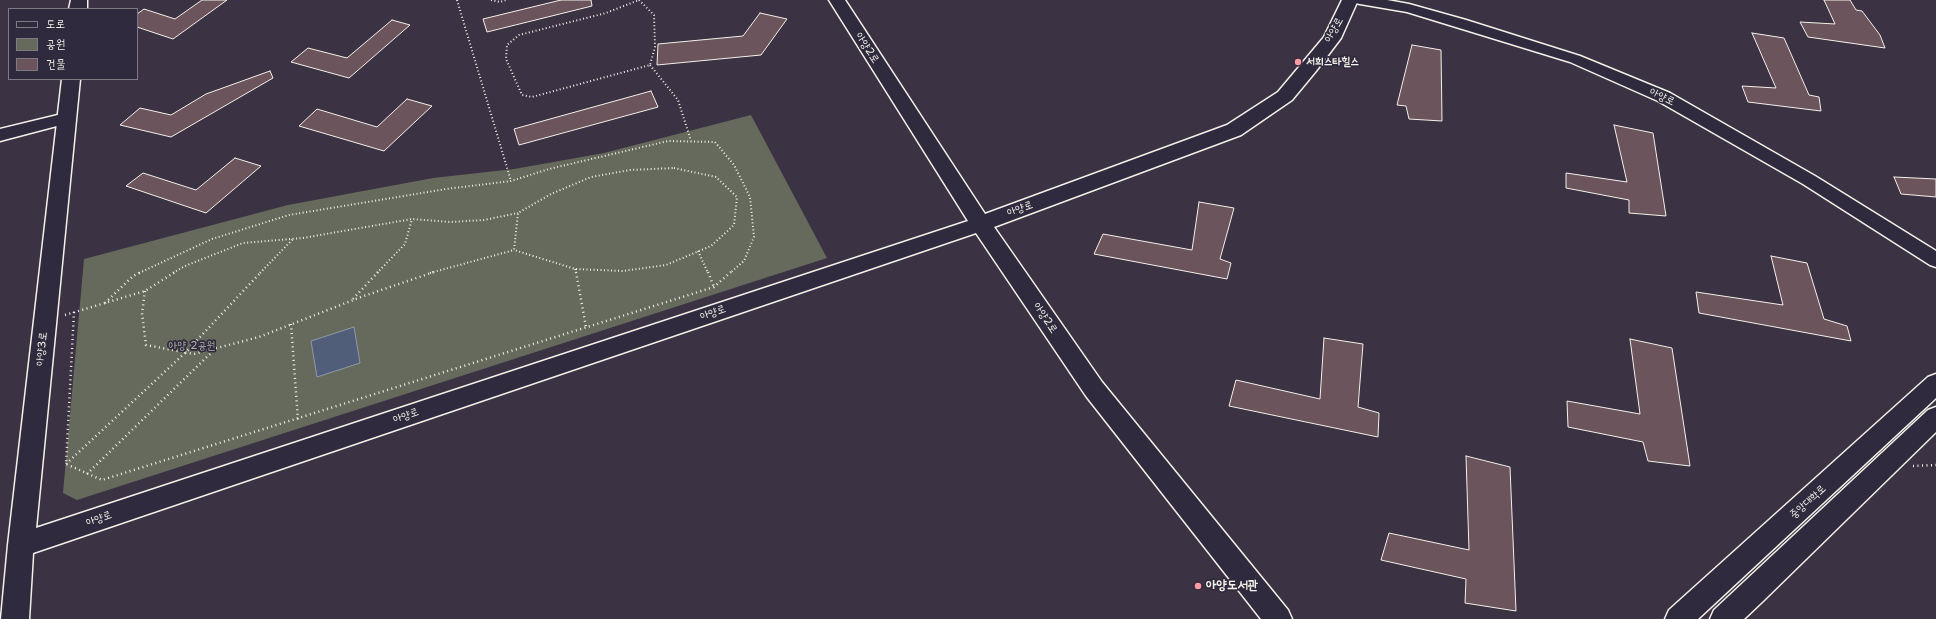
<!DOCTYPE html>
<meta charset="utf-8">
<style>
body{margin:0}
#map{position:relative;width:1936px;height:619px;overflow:hidden;background:#3b3243;font-family:"Shantell Sans","Poor Story",sans-serif}
canvas{display:block}
.legend{position:absolute;left:8px;top:8px;width:130px;height:72px;box-sizing:border-box;background:#2f2a3d;border:1px solid #7e7a81;margin:0;padding:5px 7px;list-style:none;font-size:12px;color:#f4f1e8}
.legend li{display:flex;align-items:center;gap:8px;height:20px}
.legend b{width:20px;border:1px solid #7e7a81}
</style>
<div id="map">
<canvas width="1936" height="619"></canvas>
<ul class="legend">
<li><b style="height:5px;background:#2f2a3d"></b>도로</li>
<li><b style="height:11px;background:#656a5c"></b>공원</li>
<li><b style="height:11px;background:#6b545c"></b>건물</li>
</ul>
</div>
<script>
const ctx = document.querySelector('canvas').getContext('2d');
ctx.lineJoin = 'round';
function paint(path, color) { ctx.fillStyle = color; ctx.fill(path, 'evenodd'); }
const poly = rows => new Path2D(rows.map(r => 'M' + r).join(''));
function strokePath(path, color, width, dash) { ctx.strokeStyle = color; ctx.lineWidth = width; ctx.lineCap = dash ? 'butt' : 'round'; ctx.setLineDash(dash || []); ctx.stroke(path); }
function label(font, color, halo, rows, align = 'center') {
  ctx.font = font + ' "Shantell Sans","Poor Story",sans-serif'; ctx.lineWidth = 3.5; ctx.setLineDash([]); ctx.textBaseline = 'middle'; ctx.strokeStyle = halo; ctx.fillStyle = color; for (const [text, x, y, turn = 0] of rows) {
    ctx.save(); ctx.translate(x, y); ctx.rotate((+turn || 0) * Math.PI / 180); ctx.textAlign = isNaN(turn) ? turn : align; if (halo) ctx.strokeText(text, 0, 0); ctx.fillText(text, 0, 0); ctx.restore();
  }
}
const green = poly([
 [751,115,827,258,77,500,63,493,84,259,288,205,433,178,514,169,604,153]
]);
const water = poly([
 [354,327,360,363,317,377,311,341,354,327]
]);
const building = poly([
 [202,0,227,0,173,39,137,27,137,14,144,9,175,19,202,0],
 [561,0,591,0,592,6,487,32,483,19,561,0],
 [1824,0,1850,0,1856,10,1862,11,1880,35,1885,48,1808,37,1800,22,1835,24,1824,0],
 [760,13,787,19,761,55,657,65,658,44,743,36,760,13],
 [392,20,410,25,349,78,291,62,308,48,347,58,392,20],
 [1752,33,1784,38,1809,95,1819,97,1821,111,1748,102,1742,86,1776,88,1752,33],
 [1412,45,1441,50,1442,121,1409,119,1406,106,1397,105,1412,45],
 [270,71,273,78,171,137,120,125,140,108,171,115,206,94,270,71],
 [651,91,658,107,519,145,514,129,651,91],
 [407,99,432,106,384,151,299,126,317,109,377,127,407,99],
 [1614,125,1653,133,1666,216,1629,213,1629,200,1566,188,1566,173,1627,182,1614,125],
 [235,158,261,166,206,213,126,186,143,173,196,190,235,158],
 [1894,177,1936,179,1936,197,1901,194,1894,177],
 [1199,202,1234,208,1220,259,1231,263,1227,279,1094,254,1103,234,1192,250,1199,202],
 [1771,256,1807,263,1824,319,1847,326,1851,341,1699,313,1696,292,1783,305,1771,256],
 [1324,338,1363,344,1358,407,1379,413,1378,437,1229,406,1236,380,1320,399,1324,338],
 [1630,339,1672,348,1690,466,1648,461,1643,442,1568,427,1567,401,1640,414,1630,339],
 [1466,456,1510,467,1516,611,1465,603,1466,579,1381,560,1389,533,1469,550,1466,456]
]);
const pathFar1 = poly([
 [457,0,511,181],
 [491,0,500,2,506,0],
 [639,0,654,15,655,47,650,65,532,97,522,95,506,59,507,45,519,35,606,13,639,0],
 [650,65,678,100,691,141],
 [674,168,716,177,737,197,734,225,711,246,666,265,623,271,575,269,514,250,518,213,551,194,591,177,630,170,674,168],
 [698,251,708,273],
 [575,269,576,273],
 [139,273,212,239,289,215,446,189,511,181,549,169,668,141,715,142,734,165,750,197,754,237,744,261,730,273],
 [173,273,185,266,243,243,303,238,412,219,450,222,484,220,518,213],
 [260,273,293,239],
 [377,273,405,244,412,219],
 [430,273,514,250]
]);
const path = poly([
 [576,272,586,327],
 [708,272,714,287],
 [145,291,142,313,146,345,194,354,259,337,361,297,434,272],
 [353,299,378,272],
 [105,303,133,276,141,272],
 [74,312,66,464,102,480,714,287,731,272],
 [65,315,145,291,175,272],
 [291,324,298,420],
 [66,464,186,352,261,272],
 [1913,466,1936,465],
 [87,474,216,348]
]);
const street = poly([
 [1353,0,1387,0,1409,4,1466,20,1580,56,1670,93,1815,176,1936,251,1936,267,1930,265,1803,184,1658,101,1570,62,1407,12,1360,4,1355,3,1353,0],
 [66,113,72,114,74,118,72,122,0,141,0,129,66,113]
]);
const secondary = poly([
 [71,0,87,0,87,9,69,9,71,0],
 [829,0,845,0,985,214,1227,125,1278,92,1324,37,1342,0,1358,0,1341,38,1316,71,1292,100,1241,135,994,227,1102,382,1288,610,1292,619,1261,619,1086,396,976,233,33,553,29,619,1,619,8,545,62,79,80,79,36,528,968,221,829,0],
 [1936,374,1936,398,1698,619,1665,619,1669,610,1928,377,1936,374],
 [1936,407,1936,432,1763,601,1744,619,1710,619,1714,610,1928,410,1936,407]
]);
const markers = [
 [1298,62,4,"#ff9aa2"],
 [1198,586,4,"#ff9aa2"]
];
const streetNames = [
 ["아양로",1334,30,-61],
 ["아양2로",867,48,57],
 ["아양로",1662,97,26],
 ["아양로",1020,209,-20],
 ["아양로",713,313,-19],
 ["아양2로",1045,318,56],
 ["아양3로",42,349,-84],
 ["아양로",406,416,-19],
 ["중앙대학로",1808,502,-42],
 ["아양로",99,519,-19]
];
const poiNames = [
 ["서희스타힐스",1306,62]
];
const parkNames = [
 ["아양 2공원",192,346]
];
const nearPoinames = [
 ["아양도서관",1206,586]
];
paint(green, '#656a5c');
paint(water, '#505e7a');
strokePath(water, '#9299a6', 1);
paint(building, '#6b545c');
strokePath(building, '#f4f1e8', 1);
strokePath(street, '#f4f1e8', 3);
strokePath(secondary, '#f4f1e8', 3);
strokePath(pathFar1, '#f4f1e8', 2, [1, 2.5]);
strokePath(path, '#f4f1e8', 2.5, [1, 3.5]);
paint(street, '#2f2a3d');
paint(secondary, '#2f2a3d');
for (const [x, y, r, color] of markers) { const dot = new Path2D(); dot.arc(x, y, r, 0, 2 * Math.PI); ctx.fillStyle = color; ctx.fill(dot); strokePath(dot, '#2f2a3d', 1.5); }
label('11px', '#f4f1e8', '#2f2a3d', streetNames);
label('bold 11px', '#f4f1e8', '#2f2a3d', poiNames, 'left');
label('11px', '#b4b4a9', '#2f2a3d', parkNames);
label('bold 13px', '#f4f1e8', '#2f2a3d', nearPoinames, 'left');
</script>
